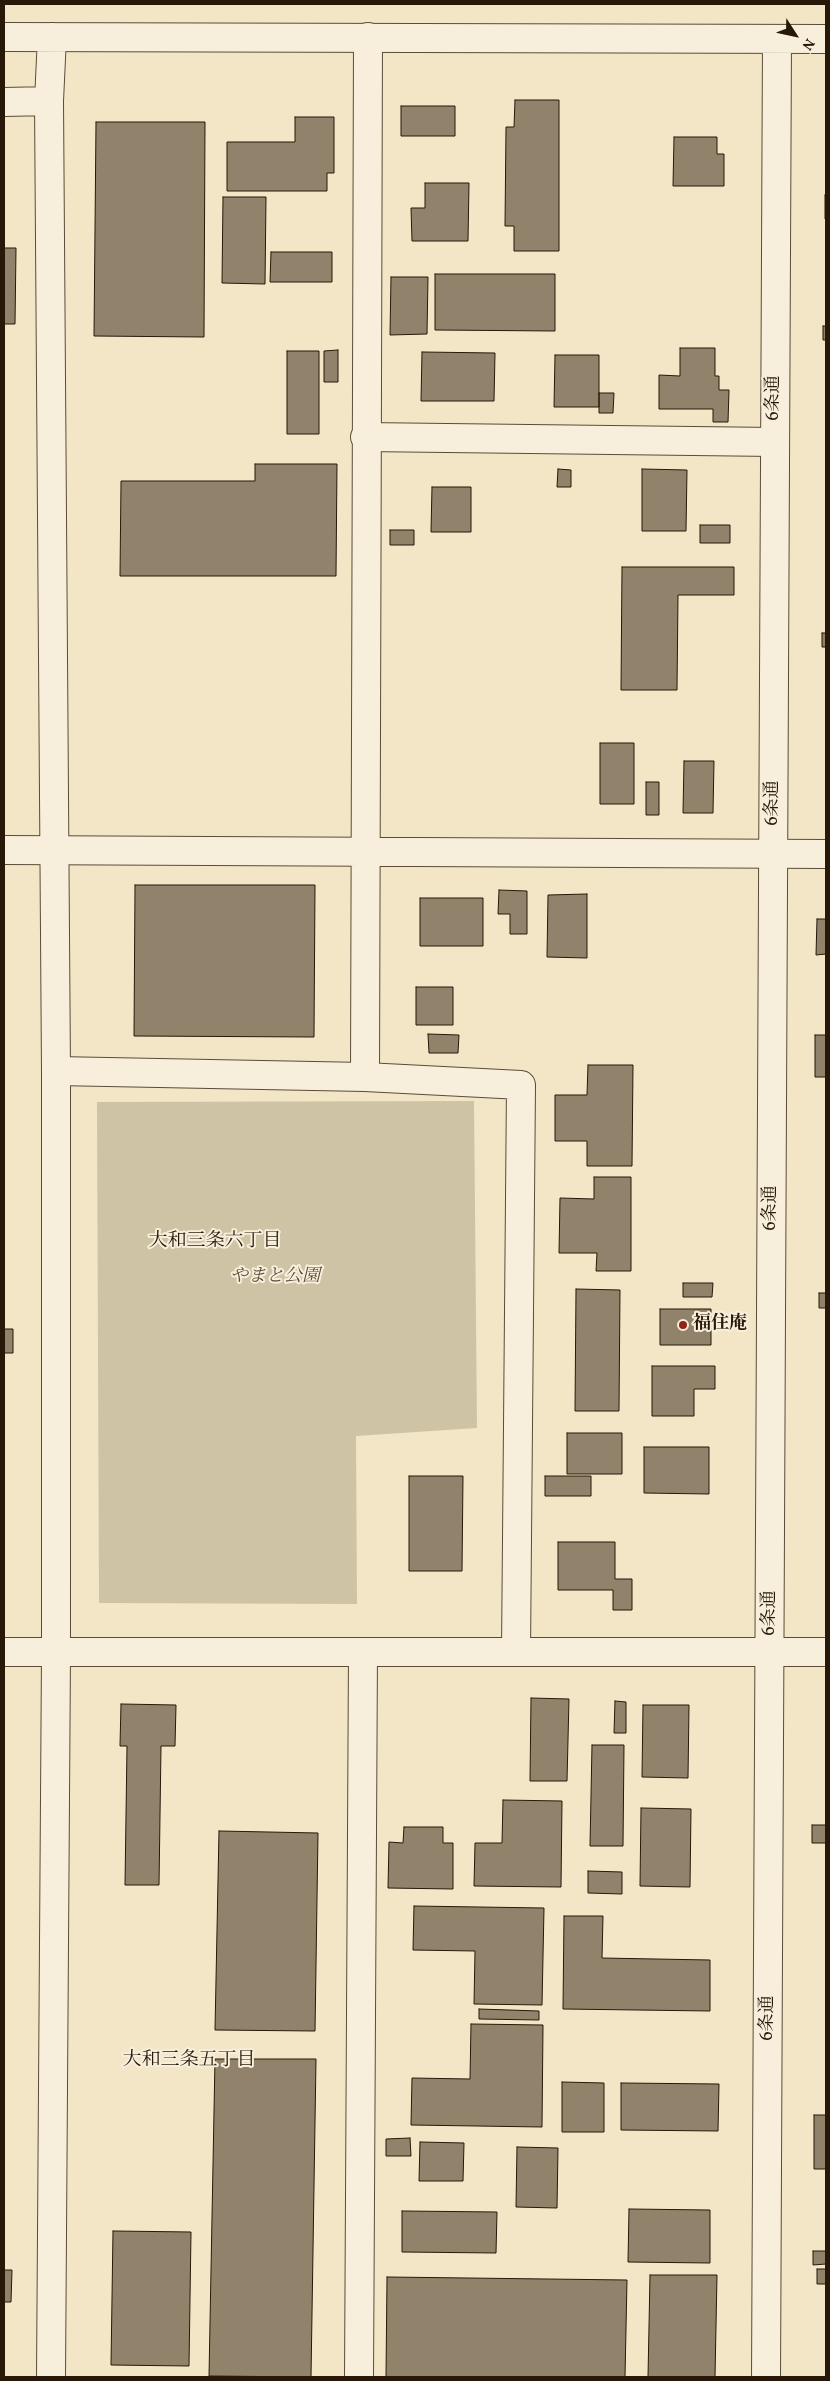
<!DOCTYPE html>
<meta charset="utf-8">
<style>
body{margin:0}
#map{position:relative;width:830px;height:2381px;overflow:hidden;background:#f2e6c7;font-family:Vollkorn,serif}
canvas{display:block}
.frame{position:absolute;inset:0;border:5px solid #271807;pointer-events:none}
.north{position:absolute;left:770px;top:10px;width:50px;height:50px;-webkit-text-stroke:4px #f7efdb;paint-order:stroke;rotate:125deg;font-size:14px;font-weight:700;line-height:20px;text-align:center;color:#271807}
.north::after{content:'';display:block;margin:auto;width:18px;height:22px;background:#271807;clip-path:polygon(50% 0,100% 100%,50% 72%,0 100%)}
</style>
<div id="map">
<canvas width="830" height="2381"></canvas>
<div class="frame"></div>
<div class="north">N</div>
</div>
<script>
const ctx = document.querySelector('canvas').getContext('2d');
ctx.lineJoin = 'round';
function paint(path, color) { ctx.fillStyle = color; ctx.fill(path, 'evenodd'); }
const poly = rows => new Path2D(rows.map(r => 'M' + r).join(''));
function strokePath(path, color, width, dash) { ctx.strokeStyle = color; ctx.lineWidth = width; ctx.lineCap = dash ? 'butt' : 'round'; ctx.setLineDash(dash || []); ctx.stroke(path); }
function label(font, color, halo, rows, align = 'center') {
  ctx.font = font + ' Vollkorn,"Noto Serif JP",serif'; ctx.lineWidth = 4; ctx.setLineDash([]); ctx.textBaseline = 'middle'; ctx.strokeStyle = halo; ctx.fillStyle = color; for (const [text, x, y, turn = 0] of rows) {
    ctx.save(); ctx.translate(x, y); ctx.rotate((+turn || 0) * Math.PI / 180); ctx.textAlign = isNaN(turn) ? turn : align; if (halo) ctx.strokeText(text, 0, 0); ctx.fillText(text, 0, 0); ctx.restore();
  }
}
const green = poly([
 [474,1101,477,1428,356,1436,357,1604,99,1603,97,1102]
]);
const building = poly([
 [515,100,559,100,559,251,514,251,514,226,505,226,506,127,514,127,515,100],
 [401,106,455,106,455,136,401,136,401,106],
 [295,117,334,117,334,173,327,173,327,191,227,191,227,142,295,142,295,117],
 [96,122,205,122,204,337,94,336,96,122],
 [674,137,717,137,717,154,724,154,724,186,673,186,674,137],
 [425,183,469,183,468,241,412,241,411,208,425,208,425,183],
 [825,195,826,195,826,219,825,219,825,195],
 [223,197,266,197,265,284,222,283,223,197],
 [4,248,16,248,15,324,4,324,4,248],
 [271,252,332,252,332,282,270,282,271,252],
 [435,274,555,274,555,331,435,330,435,274],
 [391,277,428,277,427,334,390,335,391,277],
 [823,326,826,326,826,340,823,340,823,326],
 [680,348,715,348,715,376,719,376,719,390,729,390,728,422,713,422,713,409,659,409,659,375,680,376,680,348],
 [338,350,338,382,324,382,324,351,338,350],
 [287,351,319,351,319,434,287,434,287,351],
 [422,352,495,353,494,401,421,401,422,352],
 [555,355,599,355,599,407,554,407,555,355],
 [599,393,614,393,613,413,599,413,599,393],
 [255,464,337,464,336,576,120,576,121,481,255,481,255,464],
 [558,469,571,470,571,487,557,487,558,469],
 [642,469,687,470,686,531,642,531,642,469],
 [432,487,471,487,471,532,431,532,432,487],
 [700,525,730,525,730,543,700,543,700,525],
 [390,530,414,530,414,545,390,545,390,530],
 [622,567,734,567,734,595,678,595,677,690,621,690,622,567],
 [822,633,826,633,826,647,822,647,822,633],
 [600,743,634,743,634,804,600,804,600,743],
 [684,761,714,761,713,813,683,813,684,761],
 [646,782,659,782,659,815,646,815,646,782],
 [135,885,315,885,314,1037,134,1036,135,885],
 [499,890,527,891,527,934,510,934,510,914,498,914,499,890],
 [587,894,587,958,547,957,548,895,587,894],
 [420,898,483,898,483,946,420,946,420,898],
 [817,919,826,919,826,954,816,955,817,919],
 [416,987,453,987,453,1025,416,1025,416,987],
 [428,1034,459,1035,458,1053,429,1053,428,1034],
 [815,1035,826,1035,826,1077,815,1077,815,1035],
 [588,1065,633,1065,632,1166,587,1166,587,1141,555,1141,555,1095,587,1095,588,1065],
 [594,1177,631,1177,631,1271,596,1271,597,1253,559,1253,560,1198,594,1199,594,1177],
 [683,1283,713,1283,712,1297,683,1297,683,1283],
 [576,1289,620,1290,619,1411,575,1411,576,1289],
 [819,1293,826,1293,826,1308,819,1308,819,1293],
 [660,1309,711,1309,711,1345,660,1345,660,1309],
 [4,1329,13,1329,13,1353,4,1353,4,1329],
 [652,1366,715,1366,715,1389,694,1389,694,1416,652,1416,652,1366],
 [567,1433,622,1433,622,1474,567,1474,567,1433],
 [644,1447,709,1447,709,1494,644,1493,644,1447],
 [409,1476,463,1476,462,1571,409,1571,409,1476],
 [545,1476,591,1476,591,1496,545,1496,545,1476],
 [558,1542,615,1542,615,1579,632,1579,632,1610,613,1610,613,1590,558,1590,558,1542],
 [531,1698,569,1699,567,1781,530,1781,531,1698],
 [615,1701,626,1702,626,1733,614,1733,615,1701],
 [121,1704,176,1705,175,1746,161,1746,159,1885,125,1885,127,1746,120,1746,121,1704],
 [643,1705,689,1705,688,1778,642,1777,643,1705],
 [592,1745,624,1745,623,1846,590,1846,592,1745],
 [503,1800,562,1801,561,1887,474,1886,475,1843,502,1843,503,1800],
 [641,1808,691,1809,690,1887,640,1886,641,1808],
 [812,1825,826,1825,826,1843,812,1843,812,1825],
 [404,1827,443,1827,443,1843,453,1843,453,1889,388,1888,389,1842,403,1843,404,1827],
 [219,1831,318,1833,315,2031,215,2030,219,1831],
 [588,1871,622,1872,622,1894,588,1893,588,1871],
 [414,1906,544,1908,542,2005,474,2004,475,1951,413,1950,414,1906],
 [564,1916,603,1916,602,1958,710,1960,710,2011,563,2009,564,1916],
 [479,2009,539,2011,539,2020,479,2019,479,2009],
 [471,2024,543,2025,542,2127,411,2125,412,2078,470,2079,471,2024],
 [215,2059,316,2059,311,2377,209,2376,215,2059],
 [562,2082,604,2083,604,2132,562,2132,562,2082],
 [621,2083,719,2084,718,2131,621,2130,621,2083],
 [814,2115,826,2115,826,2169,814,2169,814,2115],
 [410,2138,411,2156,386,2156,386,2139,410,2138],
 [420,2142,464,2143,463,2181,419,2181,420,2142],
 [517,2147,558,2148,557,2208,516,2207,517,2147],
 [629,2209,710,2210,710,2263,628,2262,629,2209],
 [402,2211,497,2212,496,2253,402,2252,402,2211],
 [113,2231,191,2232,189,2366,111,2365,113,2231],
 [813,2251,826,2251,826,2264,813,2265,813,2251],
 [817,2269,826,2269,826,2284,817,2284,817,2269],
 [4,2270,12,2270,11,2302,4,2302,4,2270],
 [650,2275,717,2275,715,2377,648,2377,650,2275],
 [387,2277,627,2280,625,2377,386,2377,387,2277]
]);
const minor = poly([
 [365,437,775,442],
 [4,850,826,854],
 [56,1071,365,1077,521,1085,516,1651],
 [365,1077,368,37],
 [359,2377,363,1652]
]);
const tertiary = poly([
 [4,37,826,39],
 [4,102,49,101],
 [4,1652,826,1652],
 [51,2377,56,1653,56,1071,49,101,52,37],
 [766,2377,777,39]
]);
const markers = [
 [683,1325,5,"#8f2418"]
];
const streetNames = [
 ["6条通",775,398,-90],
 ["6条通",774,803,-90],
 ["6条通",772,1208,-90],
 ["6条通",771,1613,-90],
 ["6条通",769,2018,-90]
];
const parkNames = [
 ["やまと公園",275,1278]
];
const poiNames = [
 ["福住庵",693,1325]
];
const neighbourhoodNames = [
 ["大和三条六丁目",215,1243],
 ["大和三条五丁目",189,2062]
];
paint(green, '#cfc3a6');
paint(building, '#91836b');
strokePath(building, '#271807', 1);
strokePath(minor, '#5a4c37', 30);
strokePath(tertiary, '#5a4c37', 30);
strokePath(minor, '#f7efdb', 28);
strokePath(tertiary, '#f7efdb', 28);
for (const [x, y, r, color] of markers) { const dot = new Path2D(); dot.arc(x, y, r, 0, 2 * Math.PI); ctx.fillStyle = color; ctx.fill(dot); strokePath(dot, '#f7efdb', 2); }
label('18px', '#271807', '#f7efdb', streetNames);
label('italic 18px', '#594b37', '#f7efdb', parkNames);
label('bold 18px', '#271807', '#f7efdb', poiNames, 'left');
label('19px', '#271807', '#f7efdb', neighbourhoodNames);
</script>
